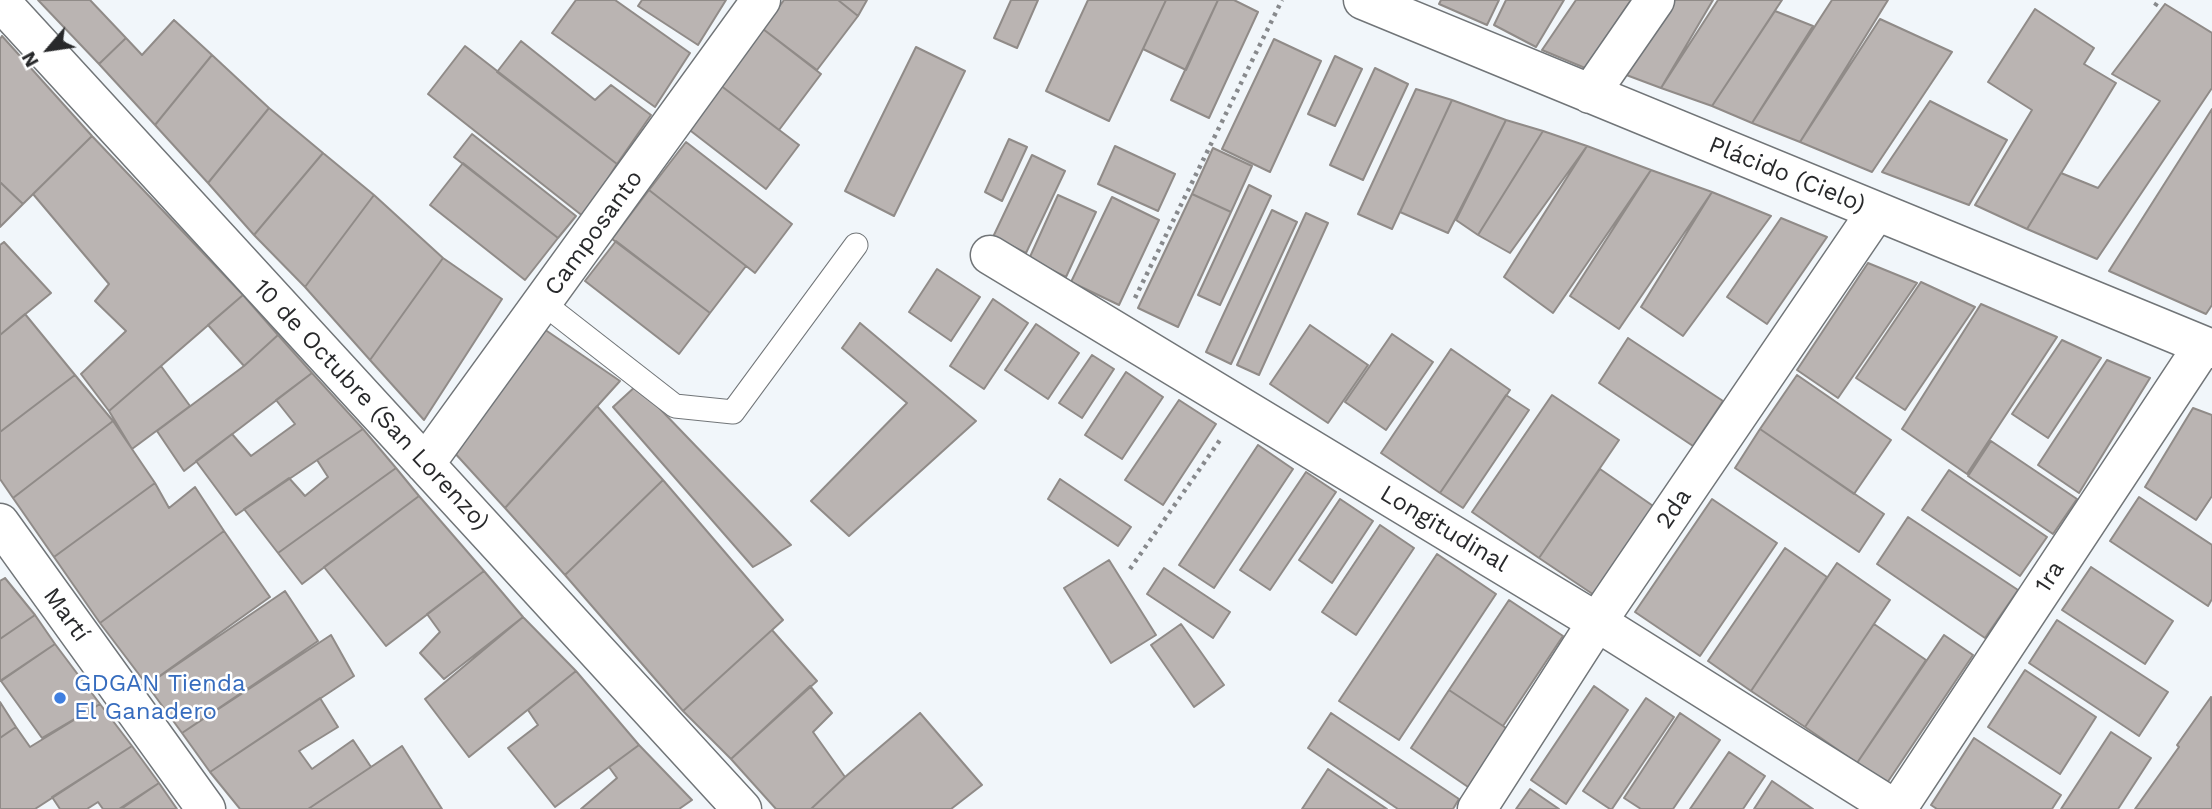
<!DOCTYPE html>
<meta charset="utf-8">
<style>
body{margin:0}
#map{position:relative;width:2212px;height:809px;overflow:hidden;background:#f1f6fa;font-family:"Work Sans",sans-serif}
canvas{display:block}
.north{position:absolute;left:14px;top:14px;width:70px;height:70px;-webkit-text-stroke:5px #fff;paint-order:stroke;rotate:241deg;font-size:19px;font-weight:700;line-height:28px;text-align:center;color:#28292b}
.north::after{content:'';display:block;margin:auto;width:24px;height:32px;background:#28292b;clip-path:polygon(50% 0,100% 100%,50% 72%,0 100%)}
</style>
<div id="map">
<canvas width="2212" height="809"></canvas>
<div class="north">N</div>
</div>
<script>
const ctx = document.querySelector('canvas').getContext('2d');
ctx.lineJoin = 'round';
function paint(path, color) { ctx.fillStyle = color; ctx.fill(path, 'evenodd'); }
const poly = rows => new Path2D(rows.map(r => 'M' + r).join(''));
function strokePath(path, color, width, dash) { ctx.strokeStyle = color; ctx.lineWidth = width; ctx.lineCap = dash ? 'butt' : 'round'; ctx.setLineDash(dash || []); ctx.stroke(path); }
function label(font, color, halo, rows, align = 'center') {
  ctx.font = font + ' "Work Sans",sans-serif'; ctx.lineWidth = 5; ctx.setLineDash([]); ctx.textBaseline = 'middle'; ctx.strokeStyle = halo; ctx.fillStyle = color; for (const [text, x, y, turn = 0] of rows) {
    ctx.save(); ctx.translate(x, y); ctx.rotate((+turn || 0) * Math.PI / 180); ctx.textAlign = isNaN(turn) ? turn : align; if (halo) ctx.strokeText(text, 0, 0); ctx.fillText(text, 0, 0); ctx.restore();
  }
}
const building = poly([
 [38,0,90,0,126,38,99,64,38,0],
 [576,0,615,0,690,53,655,107,552,33,576,0],
 [642,0,726,0,698,45,638,6,642,0],
 [784,0,838,0,858,16,817,70,763,29,784,0],
 [838,0,867,0,858,16,838,0],
 [1011,0,1038,0,1017,48,994,38,1011,0],
 [1088,0,1166,0,1109,121,1046,91,1088,0],
 [1166,0,1218,0,1186,70,1143,49,1166,0],
 [1218,0,1234,0,1258,12,1209,118,1171,100,1218,0],
 [1441,0,1499,0,1487,25,1439,4,1441,0],
 [1506,0,1564,0,1536,47,1494,25,1506,0],
 [1576,0,1631,0,1585,68,1542,50,1576,0],
 [1667,0,1713,0,1661,88,1621,73,1667,0],
 [1718,0,1782,0,1712,106,1661,88,1718,0],
 [1832,0,1888,0,1800,142,1752,123,1832,0],
 [2165,4,2212,33,2212,88,2097,259,2027,229,2061,173,2098,188,2160,101,2112,74,2165,4],
 [2035,9,2094,48,2084,64,2116,83,2027,229,1975,205,2032,110,1988,82,2035,9],
 [1775,11,1813,26,1752,123,1712,106,1775,11],
 [1880,19,1952,52,1872,172,1800,142,1880,19],
 [174,20,212,55,155,125,99,64,126,38,142,55,174,20],
 [763,29,821,74,779,130,720,85,763,29],
 [2,36,92,136,23,204,0,182,0,39,2,36],
 [1274,39,1321,61,1270,172,1222,149,1274,39],
 [521,41,595,100,611,85,651,115,617,164,497,72,521,41],
 [465,46,617,164,584,217,428,94,465,46],
 [916,47,965,71,894,216,845,191,916,47],
 [212,55,269,108,208,183,155,125,212,55],
 [1335,56,1362,69,1335,126,1308,114,1335,56],
 [1375,68,1408,84,1363,180,1330,165,1375,68],
 [720,85,799,145,766,189,687,128,720,85],
 [1416,89,1452,100,1392,229,1358,214,1416,89],
 [1452,100,1506,120,1448,233,1400,212,1452,100],
 [1930,101,2007,140,1969,205,1882,172,1930,101],
 [269,108,323,153,254,235,208,183,269,108],
 [2212,109,2212,305,2206,314,2109,271,2212,109],
 [1506,120,1543,131,1478,235,1456,220,1506,120],
 [1543,131,1587,146,1510,253,1478,235,1543,131],
 [472,134,576,216,558,238,454,157,472,134],
 [92,136,243,295,109,411,81,374,126,331,95,301,109,284,33,194,92,136],
 [1009,139,1027,147,1002,201,985,192,1009,139],
 [686,142,792,224,755,273,649,190,686,142],
 [1115,146,1175,174,1158,211,1098,184,1115,146],
 [1587,146,1651,170,1553,313,1504,277,1587,146],
 [1213,148,1252,166,1231,212,1192,194,1213,148],
 [323,153,374,195,305,287,254,235,323,153],
 [1032,155,1065,171,1026,253,993,237,1032,155],
 [463,163,558,238,525,280,430,205,463,163],
 [1651,170,1712,192,1619,329,1570,296,1651,170],
 [0,182,23,204,0,227,0,182],
 [1249,185,1271,196,1220,305,1198,295,1249,185],
 [649,190,746,266,710,313,612,239,649,190],
 [1712,192,1771,216,1683,336,1641,307,1712,192],
 [1192,194,1231,212,1178,327,1138,308,1192,194],
 [374,195,443,258,370,360,305,287,374,195],
 [1058,195,1096,212,1066,277,1029,259,1058,195],
 [1112,197,1159,220,1119,305,1071,282,1112,197],
 [1272,210,1297,222,1231,364,1206,352,1272,210],
 [1306,213,1328,223,1259,375,1237,365,1306,213],
 [1781,218,1827,237,1767,324,1727,297,1781,218],
 [616,241,710,313,679,354,585,281,616,241],
 [4,242,51,293,0,335,0,245,4,242],
 [443,258,502,299,424,420,370,360,443,258],
 [1868,263,1917,283,1838,398,1797,370,1868,263],
 [937,269,980,297,951,341,909,312,937,269],
 [1921,282,1975,307,1905,410,1856,378,1921,282],
 [243,295,278,335,244,366,208,325,243,295],
 [993,299,1028,323,984,389,950,366,993,299],
 [1981,304,2057,337,1967,474,1902,429,1981,304],
 [25,314,75,375,0,432,0,335,25,314],
 [860,323,976,421,849,536,811,501,907,403,842,348,860,323],
 [1036,324,1079,353,1048,399,1005,370,1036,324],
 [1310,325,1368,365,1328,423,1270,384,1310,325],
 [544,329,620,381,505,508,452,450,544,329],
 [1392,334,1433,362,1386,430,1345,402,1392,334],
 [278,335,312,373,184,471,157,431,244,366,278,335],
 [1628,338,1723,401,1693,446,1599,383,1628,338],
 [2062,340,2101,358,2048,438,2012,414,2062,340],
 [1451,349,1510,390,1440,493,1381,453,1451,349],
 [1092,355,1114,369,1082,418,1059,403,1092,355],
 [2107,360,2150,378,2079,493,2038,465,2107,360],
 [161,366,190,406,132,449,109,411,161,366],
 [1126,372,1163,397,1122,459,1085,435,1126,372],
 [312,373,363,429,236,515,196,461,232,434,251,456,295,424,276,400,312,373],
 [75,375,113,421,13,498,0,479,0,432,75,375],
 [1797,375,1891,440,1854,494,1760,429,1797,375],
 [637,385,791,545,753,567,613,407,637,385],
 [1506,395,1529,410,1463,508,1440,493,1506,395],
 [1552,395,1619,440,1539,558,1472,512,1552,395],
 [1179,400,1216,424,1163,505,1125,480,1179,400],
 [597,406,663,480,565,575,505,508,597,406],
 [2193,408,2212,415,2212,496,2196,520,2145,487,2193,408],
 [113,421,155,483,54,557,13,498,113,421],
 [363,429,396,468,278,553,244,509,289,478,305,496,328,477,317,460,363,429],
 [1760,429,1884,514,1859,552,1735,468,1760,429],
 [1991,441,2077,499,2053,534,1968,476,1991,441],
 [1258,445,1293,469,1214,588,1179,565,1258,445],
 [396,468,419,496,302,584,278,553,396,468],
 [1600,469,1656,508,1597,597,1539,558,1600,469],
 [1949,470,2047,537,2020,576,1922,510,1949,470],
 [1306,472,1336,492,1270,590,1240,570,1306,472],
 [1060,479,1131,527,1118,546,1048,499,1060,479],
 [663,480,783,620,683,711,565,575,663,480],
 [155,483,169,508,195,487,224,531,100,623,54,557,155,483],
 [419,496,484,571,386,646,324,567,419,496],
 [2139,497,2212,545,2212,599,2208,606,2110,541,2139,497],
 [1340,499,1373,521,1332,583,1299,560,1340,499],
 [1712,499,1777,543,1700,656,1635,612,1712,499],
 [1908,517,2018,590,1985,638,1877,564,1908,517],
 [1380,525,1414,548,1356,635,1322,612,1380,525],
 [224,531,270,597,147,685,100,623,224,531],
 [1785,548,1827,577,1751,691,1708,661,1785,548],
 [1437,554,1496,594,1399,740,1339,701,1437,554],
 [1109,560,1156,635,1111,663,1064,588,1109,560],
 [1837,563,1890,600,1805,727,1751,691,1837,563],
 [2091,567,2173,621,2145,664,2062,610,2091,567],
 [1164,568,1230,612,1213,638,1147,594,1164,568],
 [484,571,523,617,444,679,420,653,440,632,427,614,484,571],
 [5,578,35,615,0,639,0,581,5,578],
 [285,591,318,641,182,733,147,685,285,591],
 [1509,600,1563,636,1503,726,1449,690,1509,600],
 [35,615,55,644,0,681,0,639,35,615],
 [523,617,576,671,469,757,425,699,523,617],
 [2057,620,2168,692,2139,736,2029,663,2057,620],
 [1181,624,1224,685,1194,707,1151,645,1181,624],
 [1874,624,1926,660,1857,763,1805,727,1874,624],
 [772,630,817,681,731,759,683,711,772,630],
 [331,635,354,676,210,772,182,733,331,635],
 [1944,635,1973,655,1887,783,1857,763,1944,635],
 [55,644,100,704,42,738,1,681,55,644],
 [2025,670,2096,717,2060,774,1988,727,2025,670],
 [576,671,639,745,555,807,508,748,538,725,528,710,576,671],
 [810,686,832,713,813,732,845,777,811,809,776,809,731,759,810,686],
 [1594,686,1628,710,1566,804,1531,780,1594,686],
 [1449,690,1509,730,1471,789,1411,748,1449,690],
 [2211,697,2212,809,2135,809,2179,747,2177,745,2211,697],
 [320,698,338,727,299,751,312,769,353,740,371,767,308,809,240,809,210,772,320,698],
 [1646,698,1674,717,1612,809,1610,809,1583,791,1646,698],
 [0,702,16,727,0,738,0,702],
 [100,704,132,746,35,809,0,809,0,738,16,727,30,747,100,704],
 [920,713,982,785,951,809,811,809,845,777,920,713],
 [1331,713,1459,799,1453,809,1398,809,1308,748,1331,713],
 [1680,713,1720,740,1673,809,1641,809,1624,798,1680,713],
 [2111,732,2151,758,2118,809,2061,809,2111,732],
 [1974,738,2061,795,2052,809,1937,809,1931,805,1974,738],
 [639,745,692,800,679,809,581,809,617,778,609,767,639,745],
 [132,746,159,783,119,809,103,809,98,802,87,809,60,809,52,797,132,746],
 [402,746,442,809,308,809,371,767,402,746],
 [1729,752,1765,776,1743,809,1690,809,1729,752],
 [1328,769,1387,809,1302,809,1328,769],
 [1772,781,1813,809,1754,809,1772,781],
 [159,783,177,809,121,809,159,783],
 [1530,789,1559,809,1516,809,1530,789]
]);
const path = poly([
 [2155,6,2159,0],
 [1135,298,1282,0],
 [1130,569,1220,440]
]);
const lane = poly([
 [543,303,675,406,733,412,856,245]
]);
const street = poly([
 [1363,0,2212,349],
 [0,1,742,809],
 [1590,94,1655,0],
 [990,255,1597,622,1895,809],
 [425,464,761,0],
 [1477,809,1597,622,1876,212],
 [1897,809,2203,346]
]);
const secondary = poly([
 [0,523,206,809]
]);
const markers = [
 [60,698,7,"#3f7fe0"]
];
const streetNames = [
 ["Plácido (Cielo)",1787,175,22],
 ["Camposanto",594,233,-54],
 ["10 de Octubre (San Lorenzo)",371,405,47],
 ["2da",1674,509,-56],
 ["Longitudinal",1444,529,31],
 ["1ra",2050,577,-57],
 ["Martí",66,615,54]
];
const shopNames = [
 ["GDGAN Tienda",74,684],
 ["El Ganadero",74,712]
];
paint(building, '#bab4b2');
strokePath(building, '#908b88', 2);
strokePath(lane, '#717578', 25);
strokePath(street, '#717578', 41);
strokePath(secondary, '#717578', 41);
strokePath(path, '#87898c', 4.5, [3.5, 5]);
strokePath(lane, '#fff', 23);
strokePath(street, '#fff', 38);
strokePath(secondary, '#fff', 38);
for (const [x, y, r, color] of markers) { const dot = new Path2D(); dot.arc(x, y, r, 0, 2 * Math.PI); ctx.fillStyle = color; ctx.fill(dot); strokePath(dot, '#fff', 2.5); }
label('24px', '#28292b', '#fff', streetNames);
label('24px', '#366cbe', '#fff', shopNames, 'left');
</script>
